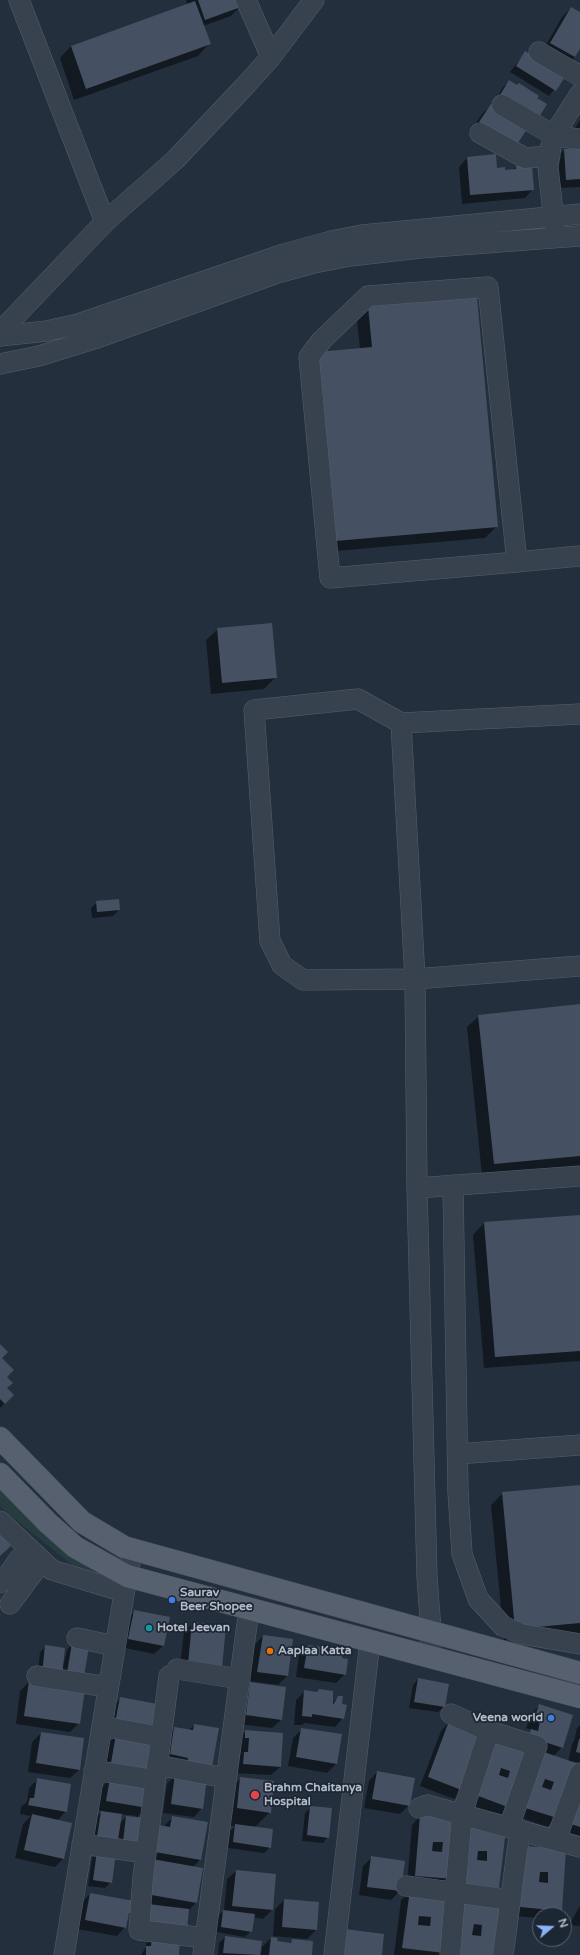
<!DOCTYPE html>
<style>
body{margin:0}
#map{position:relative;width:580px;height:1955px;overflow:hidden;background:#242f3e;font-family:"Varela Round",sans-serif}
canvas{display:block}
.north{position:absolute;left:532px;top:1907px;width:40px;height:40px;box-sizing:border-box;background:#1d2633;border:1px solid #59626f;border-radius:50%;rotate:71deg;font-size:11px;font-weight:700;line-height:16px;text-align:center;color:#b4bcc9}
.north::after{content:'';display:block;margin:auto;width:14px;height:18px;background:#8ab4f8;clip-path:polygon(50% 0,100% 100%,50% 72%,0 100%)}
</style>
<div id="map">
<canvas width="580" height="1955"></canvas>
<div class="north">N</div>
</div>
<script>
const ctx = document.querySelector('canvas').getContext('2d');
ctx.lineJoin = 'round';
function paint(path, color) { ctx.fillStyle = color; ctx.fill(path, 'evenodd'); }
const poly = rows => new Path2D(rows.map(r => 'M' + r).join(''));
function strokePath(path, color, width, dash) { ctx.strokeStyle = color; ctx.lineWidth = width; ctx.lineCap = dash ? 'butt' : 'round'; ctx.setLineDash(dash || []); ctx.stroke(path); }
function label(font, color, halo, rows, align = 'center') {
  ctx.font = font + ' "Varela Round",sans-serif'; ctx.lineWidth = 3.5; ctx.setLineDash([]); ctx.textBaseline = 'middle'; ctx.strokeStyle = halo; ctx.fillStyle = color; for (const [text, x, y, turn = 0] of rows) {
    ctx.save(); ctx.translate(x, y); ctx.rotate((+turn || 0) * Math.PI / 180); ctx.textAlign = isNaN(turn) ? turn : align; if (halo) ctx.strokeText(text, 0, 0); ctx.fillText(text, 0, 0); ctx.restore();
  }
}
const green = poly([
 [0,1475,125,1575,118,1602,0,1507]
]);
const shadow = poly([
 [186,0,237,0,240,7,231,16,203,26,209,44,198,56,74,100,60,58,71,46,188,5],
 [571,8,580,13,580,47,575,57,566,66,542,52,562,17],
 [525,53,565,75,549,96,510,72],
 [509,82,517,86,495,101,503,87],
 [491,106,499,111,471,131,482,114],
 [580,120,580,130,575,128],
 [580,149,580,187,558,188,555,159,564,150],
 [467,158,504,171,513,170,516,167,533,189,525,198,462,204,459,167],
 [369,307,497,526,485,538,324,552,360,349,357,319],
 [218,629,276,677,264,689,211,694,206,640],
 [97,902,119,910,113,916,92,918,91,908],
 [580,1005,580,1166,482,1176,467,1027,479,1016],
 [580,1216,580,1361,484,1368,473,1235,484,1223],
 [0,1345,6,1388,13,1395,0,1408],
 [580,1486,580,1633,504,1640,491,1505,503,1493],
 [135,1611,163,1646,154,1654,120,1647,126,1620],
 [193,1623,225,1627,179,1673,184,1632],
 [263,1636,292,1640,287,1676,278,1685,249,1681,254,1645],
 [72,1644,83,1676,37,1681,40,1652,46,1646,64,1663,67,1650],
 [308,1646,341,1659,345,1674,336,1683,296,1677,299,1655],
 [418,1679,444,1707,438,1712,409,1708,413,1685],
 [29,1682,42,1689,53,1690,57,1686,79,1723,70,1732,16,1724,20,1691],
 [250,1683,281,1720,272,1728,237,1724,241,1692],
 [305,1691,332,1703,338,1697,343,1718,335,1727,304,1723,302,1725,294,1725,296,1700],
 [121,1698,146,1779,103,1772,107,1744,117,1734,107,1732,112,1707],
 [540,1705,562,1747,553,1757,568,1762,572,1744,574,1741,577,1728,580,1725,580,1763,570,1761,556,1818,547,1827,511,1814,503,1817,465,1803,532,1730,526,1728,531,1714],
 [449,1722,463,1790,454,1799,420,1786,441,1731],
 [194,1725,212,1767,161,1763,166,1737,174,1728,189,1730],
 [302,1729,336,1764,327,1773,288,1766,293,1738],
 [245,1732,280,1767,271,1775,234,1773,235,1762,240,1757,241,1747,237,1740],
 [41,1733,79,1770,70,1778,28,1772,32,1742],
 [377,1772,409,1805,400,1814,364,1808,369,1781],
 [580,1772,580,1839,557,1830],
 [175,1775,202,1808,194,1817,163,1813,167,1784],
 [241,1778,270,1812,254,1828,270,1847,264,1853,228,1848,230,1831,235,1826,221,1825,224,1794],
 [38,1779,66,1811,57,1821,63,1859,55,1867,15,1858,23,1824,31,1816,20,1814,21,1807,27,1802,29,1788],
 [110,1779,147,1808,136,1818,144,1819,118,1848,119,1838,111,1846,92,1842,95,1818,103,1811,98,1810,101,1788],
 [121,1814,136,1816,136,1818,126,1817,119,1824],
 [311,1807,328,1837,323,1843,302,1841,305,1813],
 [420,1816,505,1830,498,1887,489,1896,407,1884,412,1825],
 [173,1817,200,1860,193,1867,196,1903,188,1911,138,1903,164,1826],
 [565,1850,561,1910,556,1915,540,1915,540,1918,512,1916,516,1856],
 [97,1852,111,1882,105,1888,88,1886,92,1858],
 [372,1857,400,1891,391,1900,359,1895,363,1866],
 [236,1871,272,1910,263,1919,253,1917,251,1931,245,1937,216,1932,218,1916,224,1910,227,1879],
 [410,1891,450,1896,440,1955,394,1955,401,1900],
 [90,1894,131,1913,127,1917,125,1927,117,1936,77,1929,81,1903],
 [284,1900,318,1903,316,1930,307,1939,273,1936,275,1909],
 [461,1900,500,1904,494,1955,447,1955],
 [580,1906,580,1926,569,1925],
 [152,1937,178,1955,141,1955,146,1947,146,1943],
 [225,1937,261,1941,259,1955,218,1955,219,1943],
 [271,1938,277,1938,276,1942,289,1944,292,1940,311,1955,261,1955,262,1947]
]);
const building = poly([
 [198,0,238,0,241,7,205,20],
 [195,1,211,44,86,89,71,46],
 [571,7,580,12,580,49,575,57,550,43],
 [525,51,566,75,556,91,516,66],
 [509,80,517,85,519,83,539,96,537,98,547,104,538,119,500,95],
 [491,104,527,129,516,146,479,122],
 [580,148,580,179,566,180,564,149],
 [496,154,497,168,505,167,505,170,516,169,516,166,532,165,534,190,470,195,467,157],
 [477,297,498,527,335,541,318,352,372,347,368,306],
 [272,623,277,678,222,683,217,628],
 [119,899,120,910,97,912,96,901],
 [580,1004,580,1156,494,1164,478,1015],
 [580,1215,580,1351,495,1357,484,1222],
 [0,1344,8,1352,2,1358,14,1370,7,1377,13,1383,7,1388,14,1395,5,1404,0,1399],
 [580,1485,580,1623,515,1629,502,1492],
 [0,1534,11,1546,0,1556],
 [134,1610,170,1617,164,1646,128,1639],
 [192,1622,226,1626,222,1668,188,1664],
 [263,1635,293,1639,288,1676,257,1672],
 [72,1643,89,1647,84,1676,67,1673],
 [45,1645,65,1648,62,1677,42,1675],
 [308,1645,343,1650,342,1658,348,1659,346,1675,304,1668],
 [418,1678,449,1684,445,1707,414,1702],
 [29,1681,44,1683,43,1688,56,1689,57,1685,85,1689,80,1724,24,1716],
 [250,1682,286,1687,282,1720,246,1715],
 [319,1689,333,1691,333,1705,338,1696,343,1696,342,1704,347,1705,344,1719,312,1714,312,1717,302,1716,304,1690,317,1692],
 [120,1697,163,1705,158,1731,115,1723],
 [539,1704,573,1715,563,1748,529,1737,531,1729,538,1731,540,1721,534,1720],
 [449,1721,485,1735,464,1791,428,1777],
 [194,1724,219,1728,212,1767,187,1763,188,1758,170,1754,174,1727,193,1730],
 [301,1728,342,1734,337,1764,296,1757],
 [245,1730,283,1733,281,1767,243,1764,244,1752,248,1752,249,1738,245,1738],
 [41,1732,84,1738,80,1770,36,1763],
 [116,1734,160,1741,156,1770,111,1763],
 [492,1738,533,1753,513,1809,473,1794],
 [501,1768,510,1771,508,1778,499,1775],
 [579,1739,580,1739,580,1753,576,1752],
 [538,1750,576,1763,557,1818,519,1806],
 [545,1779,554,1782,551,1790,542,1787],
 [377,1771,415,1778,410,1806,372,1799],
 [175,1774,207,1778,203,1809,171,1804],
 [240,1777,274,1781,271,1813,237,1808],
 [37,1778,71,1784,67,1812,28,1805,30,1798,34,1798],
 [110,1778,151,1784,148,1808,106,1801],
 [580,1780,580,1827,565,1822],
 [310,1806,332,1808,329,1838,307,1835],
 [101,1811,122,1814,118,1840,97,1837],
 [32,1814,72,1823,64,1859,24,1850],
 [420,1815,459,1818,455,1879,415,1876],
 [433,1842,443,1842,442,1852,432,1851],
 [126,1816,145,1818,142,1844,123,1842],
 [172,1816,208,1822,201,1860,155,1852,159,1825,170,1827],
 [235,1824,273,1829,271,1848,233,1842],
 [468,1824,506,1829,499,1888,460,1883],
 [478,1851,487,1851,487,1861,477,1860],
 [525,1846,566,1849,562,1911,520,1907],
 [540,1872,548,1872,548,1883,539,1882],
 [97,1851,116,1853,112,1883,93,1880],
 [371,1856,405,1861,401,1891,367,1887],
 [152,1859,203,1868,197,1903,146,1894],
 [236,1870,276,1874,273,1910,232,1906],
 [410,1890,451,1895,444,1953,402,1948],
 [419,1916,431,1917,430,1926,418,1925],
 [90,1893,134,1901,132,1914,129,1913,126,1928,85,1920],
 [284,1899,319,1902,317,1930,282,1927],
 [460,1899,501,1904,495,1955,454,1955],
 [474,1924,482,1925,481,1936,472,1935],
 [148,1904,189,1909,187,1930,145,1925],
 [223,1910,255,1914,252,1932,221,1927],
 [345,1929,384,1934,382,1955,342,1955],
 [152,1936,180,1939,179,1955,146,1955,146,1946,151,1946],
 [225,1936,262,1941,260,1955,223,1953],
 [271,1937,278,1938,277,1941,291,1943,292,1939,313,1941,312,1955,269,1955]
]);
const minor = poly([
 [19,0,105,222],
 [246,0,271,57],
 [539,52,580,76],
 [502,105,555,136,580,139],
 [480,133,525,158,550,156],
 [555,230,548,167,551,146,557,130,580,94],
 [0,332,105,222,175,160,244,87,271,57,314,0],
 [0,336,47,331,78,324,284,254,331,241,362,235,580,214],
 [0,364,39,356,94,339,277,273,314,263,350,256,420,248,580,236],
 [517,562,488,287,368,296,322,340,309,357,330,578,517,562,580,556],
 [580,714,401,723,358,699,254,710,270,941,282,965,303,980,415,979,580,966],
 [401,723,415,979,417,1188,427,1577,431,1631,429,1657],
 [453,1185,458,1492,462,1554,478,1599,503,1626,521,1634,580,1644],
 [417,1188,580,1176],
 [457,1454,580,1445],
 [0,1521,52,1570,124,1592],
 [0,1583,6,1578,19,1559,38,1557],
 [10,1604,42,1561],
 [77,1638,115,1646],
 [177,1669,240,1679],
 [37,1676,108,1687],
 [169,1676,143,1877,139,1930,205,1938],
 [102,1726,161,1737],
 [489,1731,537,1746,509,1827],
 [157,1765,226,1778],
 [94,1770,155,1780],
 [419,1808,427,1805,580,1847],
 [556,1840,580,1773],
 [82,1844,146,1853],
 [406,1886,511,1900],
 [64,1955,127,1576,133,1550],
 [203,1955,249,1609],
 [334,1955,370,1641],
 [450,1955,462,1814,489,1731,451,1714],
 [503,1955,520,1830]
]);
const major = poly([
 [0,1438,82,1522,124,1547,580,1673],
 [0,1474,48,1523,75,1547,127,1576,580,1697]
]);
const markers = [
 [172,1600,4,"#3f7fe0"],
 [149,1628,4,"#0f9aa8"],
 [270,1651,4,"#e8710a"],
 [551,1718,4,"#3f7fe0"],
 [255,1795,5,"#e0444e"]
];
const poiNames = [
 ["Saurav",180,1593],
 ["Beer Shopee",180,1607],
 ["Hotel Jeevan",157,1628],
 ["Aaplaa Katta",278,1651],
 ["Veena world",543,1718,"right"],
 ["Brahm Chaitanya",264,1788],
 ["Hospital",264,1802]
];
paint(green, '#263c3f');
paint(shadow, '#0007');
paint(building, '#455162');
strokePath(minor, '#565f6c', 21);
strokePath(major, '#414a57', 23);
strokePath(minor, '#38414e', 20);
strokePath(major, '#56606e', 22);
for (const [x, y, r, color] of markers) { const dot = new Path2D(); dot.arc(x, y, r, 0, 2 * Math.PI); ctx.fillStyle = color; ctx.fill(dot); strokePath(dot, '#1d2633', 1.5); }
label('bold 12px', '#b4bcc9', '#1d2633', poiNames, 'left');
</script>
